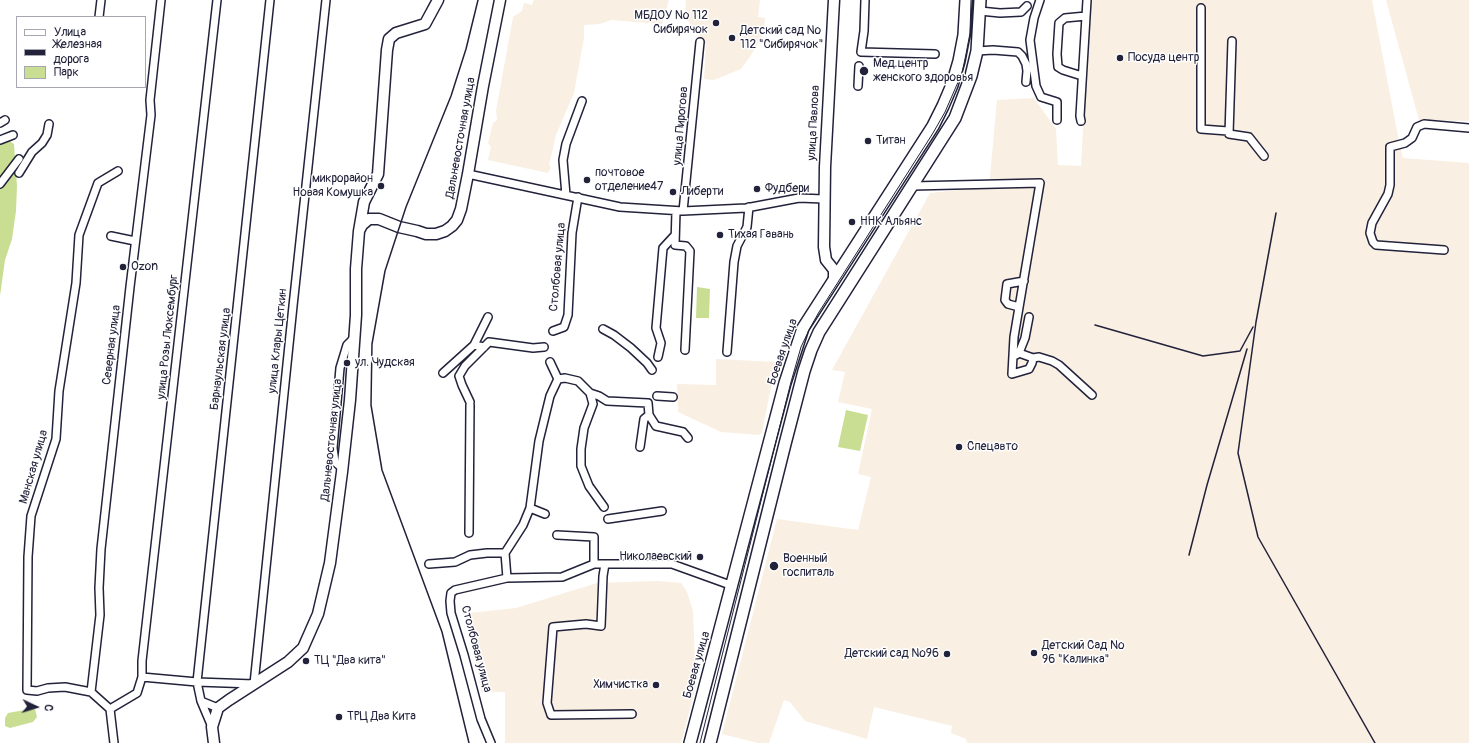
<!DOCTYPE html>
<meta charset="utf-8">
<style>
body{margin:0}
#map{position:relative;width:1469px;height:743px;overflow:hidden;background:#fff;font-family:Pangolin,sans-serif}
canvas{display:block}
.legend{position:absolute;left:16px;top:16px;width:130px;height:72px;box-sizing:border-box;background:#fff;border:1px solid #a7a7b1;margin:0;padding:5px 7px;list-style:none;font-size:12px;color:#22223b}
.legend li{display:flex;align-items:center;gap:8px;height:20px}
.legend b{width:20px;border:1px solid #a7a7b1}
.north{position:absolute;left:16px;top:687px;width:40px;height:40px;-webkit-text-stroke:3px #fff;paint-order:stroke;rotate:94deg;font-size:11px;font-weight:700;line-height:16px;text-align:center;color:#22223b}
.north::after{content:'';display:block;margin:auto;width:14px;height:18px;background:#22223b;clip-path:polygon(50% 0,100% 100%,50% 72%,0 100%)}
</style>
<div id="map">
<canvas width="1469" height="743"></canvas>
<ul class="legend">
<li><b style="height:5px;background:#fff"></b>Улица</li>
<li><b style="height:5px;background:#22223b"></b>Железная дорога</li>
<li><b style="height:11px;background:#c9de93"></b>Парк</li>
</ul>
<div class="north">С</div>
</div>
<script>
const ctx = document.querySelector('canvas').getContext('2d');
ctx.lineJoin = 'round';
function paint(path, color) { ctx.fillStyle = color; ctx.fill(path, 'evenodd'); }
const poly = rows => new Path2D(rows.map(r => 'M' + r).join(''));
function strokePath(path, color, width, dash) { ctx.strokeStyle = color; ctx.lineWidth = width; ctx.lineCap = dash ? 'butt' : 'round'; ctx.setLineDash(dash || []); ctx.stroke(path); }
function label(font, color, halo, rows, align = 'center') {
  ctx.font = font + ' Pangolin,sans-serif'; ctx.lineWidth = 3; ctx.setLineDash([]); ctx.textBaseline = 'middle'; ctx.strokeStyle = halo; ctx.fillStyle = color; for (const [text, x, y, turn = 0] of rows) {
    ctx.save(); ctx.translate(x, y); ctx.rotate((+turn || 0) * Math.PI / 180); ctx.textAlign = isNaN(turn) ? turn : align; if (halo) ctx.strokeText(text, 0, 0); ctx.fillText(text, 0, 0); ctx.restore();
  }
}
const built = poly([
 [534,0,669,0,662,24,611,20,600,24,584,25,584,38,574,93,556,135,549,165,551,167,548,173,488,160,491,147,488,143,493,123,497,120,496,111,513,17,522,11,524,3,532,5],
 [686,0,760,0,758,17,765,18,764,33,751,55,741,69,714,80,704,79,706,44,685,17],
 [1090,0,1372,0,1400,147,1403,158,1469,163,1469,743,967,743,966,739,951,733,952,726,874,707,867,739,805,721,790,702,784,700,769,743,758,743,722,734,777,519,858,530,871,477,858,474,872,409,838,402,845,372,832,370,930,193,989,187,997,100,1034,98,1056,129,1058,165,1081,166],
 [1386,0,1469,0,1469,121,1419,120],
 [716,359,776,362,762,432,759,435,721,432,678,412,677,384,716,385],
 [658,581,681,583,687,592,693,611,696,686,681,743,505,743,505,692,481,692,469,613,516,608,597,583]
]);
const green = poly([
 [8,140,14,144,17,186,16,211,12,239,5,260,0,296,0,143],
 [697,287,710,289,709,318,696,318],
 [846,410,868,415,860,451,838,447],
 [30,709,35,709,37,717,33,722,10,728,5,726,5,718,8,713]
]);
const street = poly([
 [865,0,864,31,861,52,935,54],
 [1040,0,1034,18,1030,40,1036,86,1041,97,1057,102,1057,120],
 [1201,8,1201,129,1228,131],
 [980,11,1000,13,1021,12,1027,6],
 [99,17,101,0],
 [1232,41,1229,134,1249,137,1264,156],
 [977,51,993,50,1018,52,1022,56,1026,64,1027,71,1026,82],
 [1082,76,1063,70,1058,67,1057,54,1059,23,1065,18,1086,16],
 [858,86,859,66],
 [1081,121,1080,116,1087,0],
 [0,123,5,120],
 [0,140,13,135],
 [118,171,98,183,79,235,76,283,59,391,56,439,31,516,28,557,27,690,37,691,48,688,65,687,91,692,110,709,137,693,142,677,197,682,254,684,293,306,326,0],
 [19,173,32,152,42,143,47,135,49,124],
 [468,174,620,207,683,211,746,208,799,198,824,199],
 [0,184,19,159],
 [912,186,1040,183,1014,337,1012,374,1029,369,1032,363,1033,358],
 [566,195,563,160,566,144,582,101],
 [676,211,675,245,686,246,690,251,685,350],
 [683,211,700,42],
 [111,236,135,241],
 [1444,250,1376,245,1373,242,1370,233,1372,223,1388,194,1390,185,1390,147,1405,143,1412,138,1417,127,1424,124,1469,128],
 [1019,307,1008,304,1005,300,1007,284,1024,281],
 [603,329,614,335,631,348,647,363,652,370],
 [553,331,564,327,568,315,572,233,578,197],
 [474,345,488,317],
 [727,352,734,262,737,246,747,227,749,207],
 [1019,353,1033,358,1039,357,1052,361,1059,365,1092,395],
 [1016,355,1019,353,1025,338,1029,317],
 [658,357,661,343,656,328,663,248,675,235],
 [550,362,558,379],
 [443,373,474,345,484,347],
 [590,393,593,404,584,428,581,449,581,466,589,486,604,507],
 [657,396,673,397],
 [470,402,462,385,459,376,465,366,489,342,533,348,544,347],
 [640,447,644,419,649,415],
 [342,468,335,462,333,448,340,368,347,345,354,338],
 [530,508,545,514],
 [608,519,662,511],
 [469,533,470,405],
 [557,535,594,537,594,564,672,564,733,586],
 [429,564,455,562,470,555,487,553,505,553],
 [605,564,603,576,601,626,586,624,553,627,547,703,551,715,632,714],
 [507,578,505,553,523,525,530,508,539,441,550,396,558,379,565,378,578,381,590,393,599,396,607,401,648,403,649,415,656,426,683,432,688,438],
 [142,677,142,661,217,0],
 [91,692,100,615,99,588,101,549,130,287,151,115,150,100,161,0],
 [201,701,212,727],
 [218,708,201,701,197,682,270,0],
 [110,709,114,743],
 [491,743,481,719,464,655,451,613,450,601,451,593,455,590,507,578,562,577,594,564]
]);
const secondary = poly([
 [834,0,825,167,824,247,826,260,834,270,834,279],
 [360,229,362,225,369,219,379,219,399,227,417,231,426,234,436,234,445,231,452,226,457,220,461,209,468,174,483,86,500,0],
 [214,743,212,727,218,708,229,700,288,662,303,648,318,614,330,563,342,472,350,400,356,315,356,269,359,231,364,202,378,174,387,50,389,39,396,33,425,24,438,0]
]);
const primary = poly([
 [690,743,785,383,803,328,933,126,943,106,952,85,959,61,964,35,966,0],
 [710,743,785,444,804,371,811,350,819,332,955,118,971,76,977,51,980,0]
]);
const tram = poly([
 [700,743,791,382,801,347,810,328,819,312,933,133,945,112,962,73,966,54,970,33,971,0]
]);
const rail = poly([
 [1276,213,1256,322,1238,453,1258,537,1375,743],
 [1095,325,1203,356,1240,351,1253,327],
 [1189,555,1207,485,1247,349],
 [469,743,442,632,382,470,371,405,372,344,385,271,406,207,451,96,466,49,478,0]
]);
const markers = [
 [716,23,4,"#22223b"],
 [732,38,4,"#22223b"],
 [1120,58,4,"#22223b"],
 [864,71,5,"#22223b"],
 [868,141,4,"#22223b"],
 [587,180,4,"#22223b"],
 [381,186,4,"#22223b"],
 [757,189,4,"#22223b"],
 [673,192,4,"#22223b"],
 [852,222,4,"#22223b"],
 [720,235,4,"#22223b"],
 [123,267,4,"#22223b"],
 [347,363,4,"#22223b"],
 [959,447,4,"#22223b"],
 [700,557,4,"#22223b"],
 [774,566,5,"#22223b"],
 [1034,653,4,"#22223b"],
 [947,654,4,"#22223b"],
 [306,661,4,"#22223b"],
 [656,685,4,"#22223b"],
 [339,717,4,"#22223b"]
];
const poiNames = [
 ["МБДОУ № 112",708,16,"right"],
 ["Сибирячок",708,30,"right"],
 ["Детский сад №",740,31],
 ["112 \"Сибирячок\"",740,45],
 ["Посуда центр",1128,58],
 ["Мед.центр",873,64],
 ["женского здоровья",873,78],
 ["Титан",876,141],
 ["почтовое",595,173],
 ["отделение47",595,187],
 ["микрорайон",373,179,"right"],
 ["Новая Комушка",373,193,"right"],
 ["Фудбери",765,189],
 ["Либерти",681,192],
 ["ННК Альянс",860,222],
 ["Тихая Гавань",728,235],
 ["Ozon",131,267],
 ["ул. Чудская",355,363],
 ["Спецавто",967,447],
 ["Николаевский",692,557,"right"],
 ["Военный",783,559],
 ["госпиталь",783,573],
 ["Детский Сад №",1042,646],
 ["96 \"Калинка\"",1042,660],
 ["Детский сад №96",939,654,"right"],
 ["ТЦ \"Два кита\"",314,661],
 ["Химчистка",648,685,"right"],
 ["ТРЦ Два Кита",347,717]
];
const streetNames = [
 ["улица Павлова",814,123,-87],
 ["улица Пирогова",681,126,-85],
 ["Дальневосточная улица",461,138,-80],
 ["Столбовая улица",558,267,-85],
 ["улица Розы Люксембург",168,337,-84],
 ["улица Клары Цеткин",278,341,-84],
 ["Северная улица",112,345,-83],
 ["Боевая улица",783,352,-71],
 ["Барнаульская улица",221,359,-83],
 ["Дальневосточная улица",332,440,-84],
 ["Манская улица",34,467,-74],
 ["Столбовая улица",476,649,75],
 ["Боевая улица",697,665,-74]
];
paint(built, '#f9efe2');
paint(green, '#c9de93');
strokePath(street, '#22223b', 10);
strokePath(secondary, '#22223b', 13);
strokePath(primary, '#22223b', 14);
strokePath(street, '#fff', 7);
strokePath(secondary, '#fff', 10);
strokePath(primary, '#fff', 11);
strokePath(tram, '#22223b', 1);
strokePath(rail, '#22223b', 1.5);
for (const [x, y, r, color] of markers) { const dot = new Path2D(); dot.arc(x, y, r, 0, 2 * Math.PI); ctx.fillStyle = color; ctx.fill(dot); strokePath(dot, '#fff', 1.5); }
label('12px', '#22223b', '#fff', poiNames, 'left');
label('12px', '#22223b', '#fff', streetNames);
</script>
